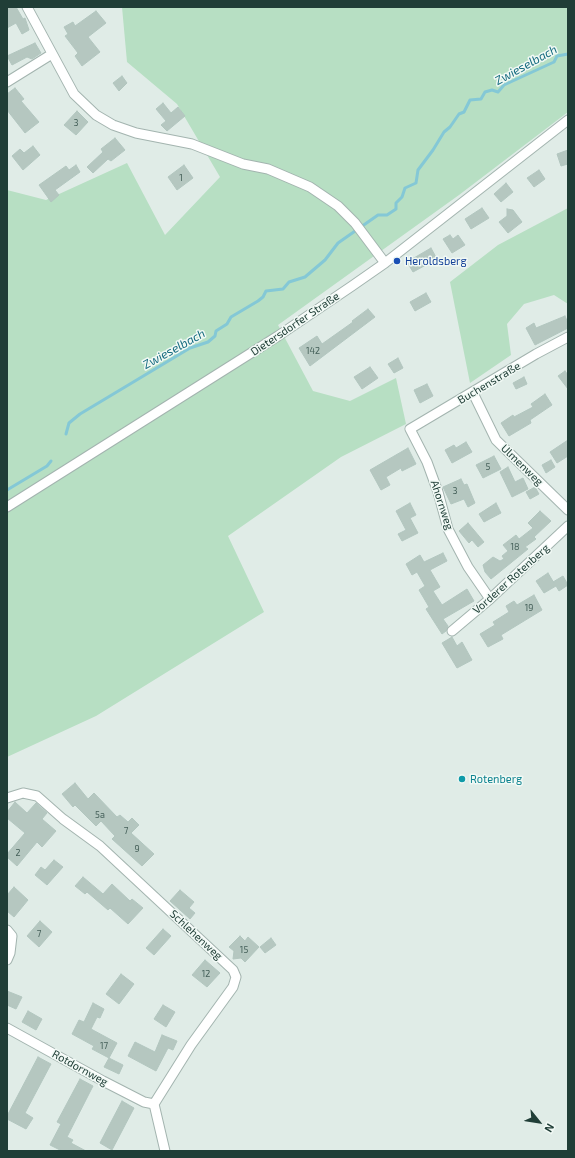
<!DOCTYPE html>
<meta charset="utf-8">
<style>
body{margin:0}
#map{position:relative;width:575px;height:1158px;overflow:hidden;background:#e0ece7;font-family:"Exo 2",sans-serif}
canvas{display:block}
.frame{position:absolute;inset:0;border:8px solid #203e37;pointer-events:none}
.north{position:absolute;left:519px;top:1102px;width:40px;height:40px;-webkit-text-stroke:3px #f1f9f5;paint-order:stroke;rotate:120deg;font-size:11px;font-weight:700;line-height:16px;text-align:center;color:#203e37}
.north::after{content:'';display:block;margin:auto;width:14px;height:18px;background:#203e37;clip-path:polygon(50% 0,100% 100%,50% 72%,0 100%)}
</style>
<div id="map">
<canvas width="575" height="1158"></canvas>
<div class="frame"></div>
<div class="north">N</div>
</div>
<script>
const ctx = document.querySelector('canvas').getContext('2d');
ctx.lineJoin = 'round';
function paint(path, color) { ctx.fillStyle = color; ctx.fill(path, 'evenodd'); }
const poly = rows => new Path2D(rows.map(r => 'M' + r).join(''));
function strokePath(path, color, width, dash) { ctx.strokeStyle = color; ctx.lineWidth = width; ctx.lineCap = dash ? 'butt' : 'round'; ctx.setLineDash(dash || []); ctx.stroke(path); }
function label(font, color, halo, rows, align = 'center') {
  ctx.font = font + ' "Exo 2",sans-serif'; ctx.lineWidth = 3; ctx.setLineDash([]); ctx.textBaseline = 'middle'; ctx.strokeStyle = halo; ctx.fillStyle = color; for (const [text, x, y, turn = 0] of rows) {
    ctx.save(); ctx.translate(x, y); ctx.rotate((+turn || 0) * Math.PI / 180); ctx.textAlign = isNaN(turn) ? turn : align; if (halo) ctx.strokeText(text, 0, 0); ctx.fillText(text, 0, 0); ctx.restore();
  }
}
const green = poly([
 [122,7,568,7,568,112,459,195,278,325,313,391,350,401,396,378,406,424,341,457,228,536,264,612,96,716,7,757,7,190,46,200,127,163,165,235,220,177,177,104,127,62],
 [568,208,568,304,554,295,524,304,507,324,511,355,470,383,450,282,498,245]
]);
const stream = poly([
 [66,434,69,423,80,414,190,348,208,342,215,336,216,331,227,324,231,317,258,301,263,297,266,291,283,289,289,282,305,277,325,260,338,243,378,215,387,215,396,209,396,203,402,197,405,188,416,183,418,170,433,150,444,132,450,127,459,114,464,112,470,100,481,99,485,92,492,90,498,92,504,85,554,62,557,56,568,54],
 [7,490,47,466,51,461]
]);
const building = poly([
 [7,7,16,7,23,19,25,18,29,30,22,34,16,23,7,28,7,7],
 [96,11,106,23,88,37,100,52,82,66,75,56,78,53,65,36,68,34,64,27,73,22,75,26,96,11],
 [35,43,41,53,32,59,27,57,12,65,7,56,35,43],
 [122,76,127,83,119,91,113,83,122,76],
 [15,88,24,99,21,101,39,122,25,133,7,110,7,94,15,88],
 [163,103,171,113,178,107,185,116,167,131,161,125,166,121,156,109,163,103],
 [77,111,88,122,76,135,64,125,77,111],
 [115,138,125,150,111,161,108,159,93,173,87,167,103,152,101,149,115,138],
 [33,146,40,155,23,170,12,156,20,149,24,153,33,146],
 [568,150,568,164,561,166,557,154,568,150],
 [76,165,80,172,55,190,59,195,51,202,39,185,66,166,69,170,76,165],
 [184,165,193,178,177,190,168,177,184,165],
 [539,170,545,179,534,187,527,178,539,170],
 [506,183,513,192,501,202,494,194,506,183],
 [482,208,489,218,471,229,465,219,482,208],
 [507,209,513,210,522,222,508,233,499,222,507,216,507,209],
 [450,235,453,239,458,235,465,245,452,253,443,239,450,235],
 [431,248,437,259,413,272,407,262,431,248],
 [426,293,431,302,415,311,410,302,426,293],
 [368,309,375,317,310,366,299,348,317,336,322,344,353,322,352,321,368,309],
 [565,316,568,323,568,328,535,345,526,328,534,323,536,328,565,316],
 [398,358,403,368,394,373,388,364,398,358],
 [370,367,378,378,362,389,354,377,370,367],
 [565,371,568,375,568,389,558,376,565,371],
 [524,377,527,384,516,389,513,383,524,377],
 [427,384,433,396,420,403,414,390,427,384],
 [545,394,552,405,530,420,531,423,509,436,501,423,513,415,514,417,533,407,531,404,545,394],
 [568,440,568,456,557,463,550,452,568,440],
 [466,442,472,452,452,463,445,450,454,445,456,448,466,442],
 [408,448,416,464,402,471,401,468,386,477,390,485,381,490,370,470,408,448],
 [494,456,501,469,483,478,476,465,494,456],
 [551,460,555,467,546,473,542,465,551,460],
 [508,467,515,482,523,478,528,489,512,497,500,472,508,467],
 [461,479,464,485,467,484,475,503,468,507,464,499,451,504,443,487,461,479],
 [535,487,539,494,530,499,526,492,535,487],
 [410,503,416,515,410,518,418,533,402,541,398,534,406,530,396,511,410,503],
 [496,503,501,513,484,522,479,514,496,503],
 [540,511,551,521,534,537,536,539,525,547,528,549,491,579,485,572,483,565,493,557,500,561,504,559,502,556,508,551,503,545,516,535,519,539,533,528,528,523,540,511],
 [468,523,484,542,478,547,472,540,469,543,459,531,468,523],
 [443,553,447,561,430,570,440,587,433,591,442,605,467,589,474,601,443,619,448,626,446,631,442,634,426,609,429,607,419,590,425,586,417,572,412,575,406,564,420,555,424,562,443,553],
 [548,573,554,583,553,582,563,576,568,585,559,591,556,586,544,593,536,581,548,573],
 [534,595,542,610,501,635,503,639,488,647,480,634,495,625,493,622,509,612,506,606,514,601,517,605,534,595],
 [452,637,457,646,462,642,472,660,457,668,442,643,452,637],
 [75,783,88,799,94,793,117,817,120,815,128,822,132,818,139,825,131,833,154,854,142,866,112,839,115,836,101,821,96,826,75,805,73,807,62,794,75,783],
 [15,802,27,813,36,803,47,813,42,819,56,831,42,847,37,842,17,866,7,857,7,854,25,833,7,818,7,812,15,802],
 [54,860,63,867,47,885,35,875,41,867,45,870,54,860],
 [83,877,103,894,112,884,130,901,132,899,143,908,128,924,110,908,108,910,87,892,85,894,75,886,83,877],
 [14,887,28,900,14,917,7,911,7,895,14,887],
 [180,890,194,902,189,908,195,913,190,919,170,901,180,890],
 [40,921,52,932,39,947,27,936,40,921],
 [163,929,171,936,154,955,146,948,163,929],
 [240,936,245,941,248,937,259,947,245,962,241,958,233,959,234,951,229,947,240,936],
 [271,938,276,945,265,953,260,947,271,938],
 [205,960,220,973,207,987,192,975,205,960],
 [121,974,134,984,119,1004,106,994,121,974],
 [7,991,22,997,16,1009,7,1005,7,991],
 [93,1003,104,1009,100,1018,97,1017,91,1029,117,1043,109,1058,92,1049,94,1046,72,1034,79,1020,84,1022,93,1003],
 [163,1005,175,1012,166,1027,154,1019,163,1005],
 [28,1011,42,1019,36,1030,22,1022,28,1011],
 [162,1035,177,1041,173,1050,168,1048,156,1071,128,1056,135,1042,155,1052,162,1035],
 [38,1057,51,1064,25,1113,33,1118,26,1129,7,1119,7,1116,38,1057],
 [109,1058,123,1065,119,1074,104,1067,109,1058],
 [80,1079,93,1086,67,1137,73,1140,71,1143,86,1151,62,1151,50,1145,61,1124,57,1122,80,1079],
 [122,1101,134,1108,112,1150,100,1143,122,1101]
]);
const minor = poly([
 [27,7,74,94,96,115,113,125,136,133,192,144,243,164,268,169,310,187,338,206,355,223,385,263],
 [7,82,52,54],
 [473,393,496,440,568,510],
 [7,507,278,336,352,286,385,263,568,120],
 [490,599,468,567,448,529,438,492,427,462,410,429,536,354,568,337],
 [452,631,490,599,568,526],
 [7,798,23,793,37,796,63,819,100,846,233,970,236,977,233,987,191,1045,154,1104],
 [7,930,12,936,10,953,7,960],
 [7,1028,103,1081,144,1102,154,1104],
 [154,1104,165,1151]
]);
const markers = [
 [397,261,4,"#1a4fb4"],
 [462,779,4,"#0f9aa8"]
];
const numberNames = [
 ["3",76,123],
 ["1",181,178],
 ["142",313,351],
 ["5",488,467],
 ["3",455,491],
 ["18",515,547],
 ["19",529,608],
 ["5a",100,815],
 ["7",126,831],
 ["9",137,849],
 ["2",18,853],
 ["7",39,934],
 ["15",244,950],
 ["12",206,974],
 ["17",104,1046]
];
const transitNames = [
 ["Heroldsberg",405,261]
];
const streetNames = [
 ["Dietersdorfer Straße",295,324,-34],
 ["Buchenstraße",489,383,-31],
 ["Ulmenweg",522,465,44],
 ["Ahornweg",442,505,72],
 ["Vorderer Rotenberg",511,579,-42],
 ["Schlehenweg",196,935,43],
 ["Rotdornweg",80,1068,29]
];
const cultureNames = [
 ["Rotenberg",470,779]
];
const waterNames = [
 ["Zwieselbach",526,65,-29],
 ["Zwieselbach",174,349,-29]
];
paint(green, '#b7dfc3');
strokePath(stream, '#84c8d6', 3);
paint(building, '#b5c7c0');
strokePath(building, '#b2c6bf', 1);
strokePath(minor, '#a3b4af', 11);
strokePath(minor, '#fff', 9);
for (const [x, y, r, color] of markers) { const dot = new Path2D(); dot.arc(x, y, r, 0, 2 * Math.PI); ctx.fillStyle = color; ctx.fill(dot); strokePath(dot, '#f1f9f5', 1.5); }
label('9px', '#456059', null, numberNames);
label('11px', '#164399', '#f1f9f5', transitNames, 'left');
label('11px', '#203e37', '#f1f9f5', streetNames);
label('11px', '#0d838f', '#f1f9f5', cultureNames, 'left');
label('italic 12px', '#156b7f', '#f1f9f5', waterNames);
</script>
